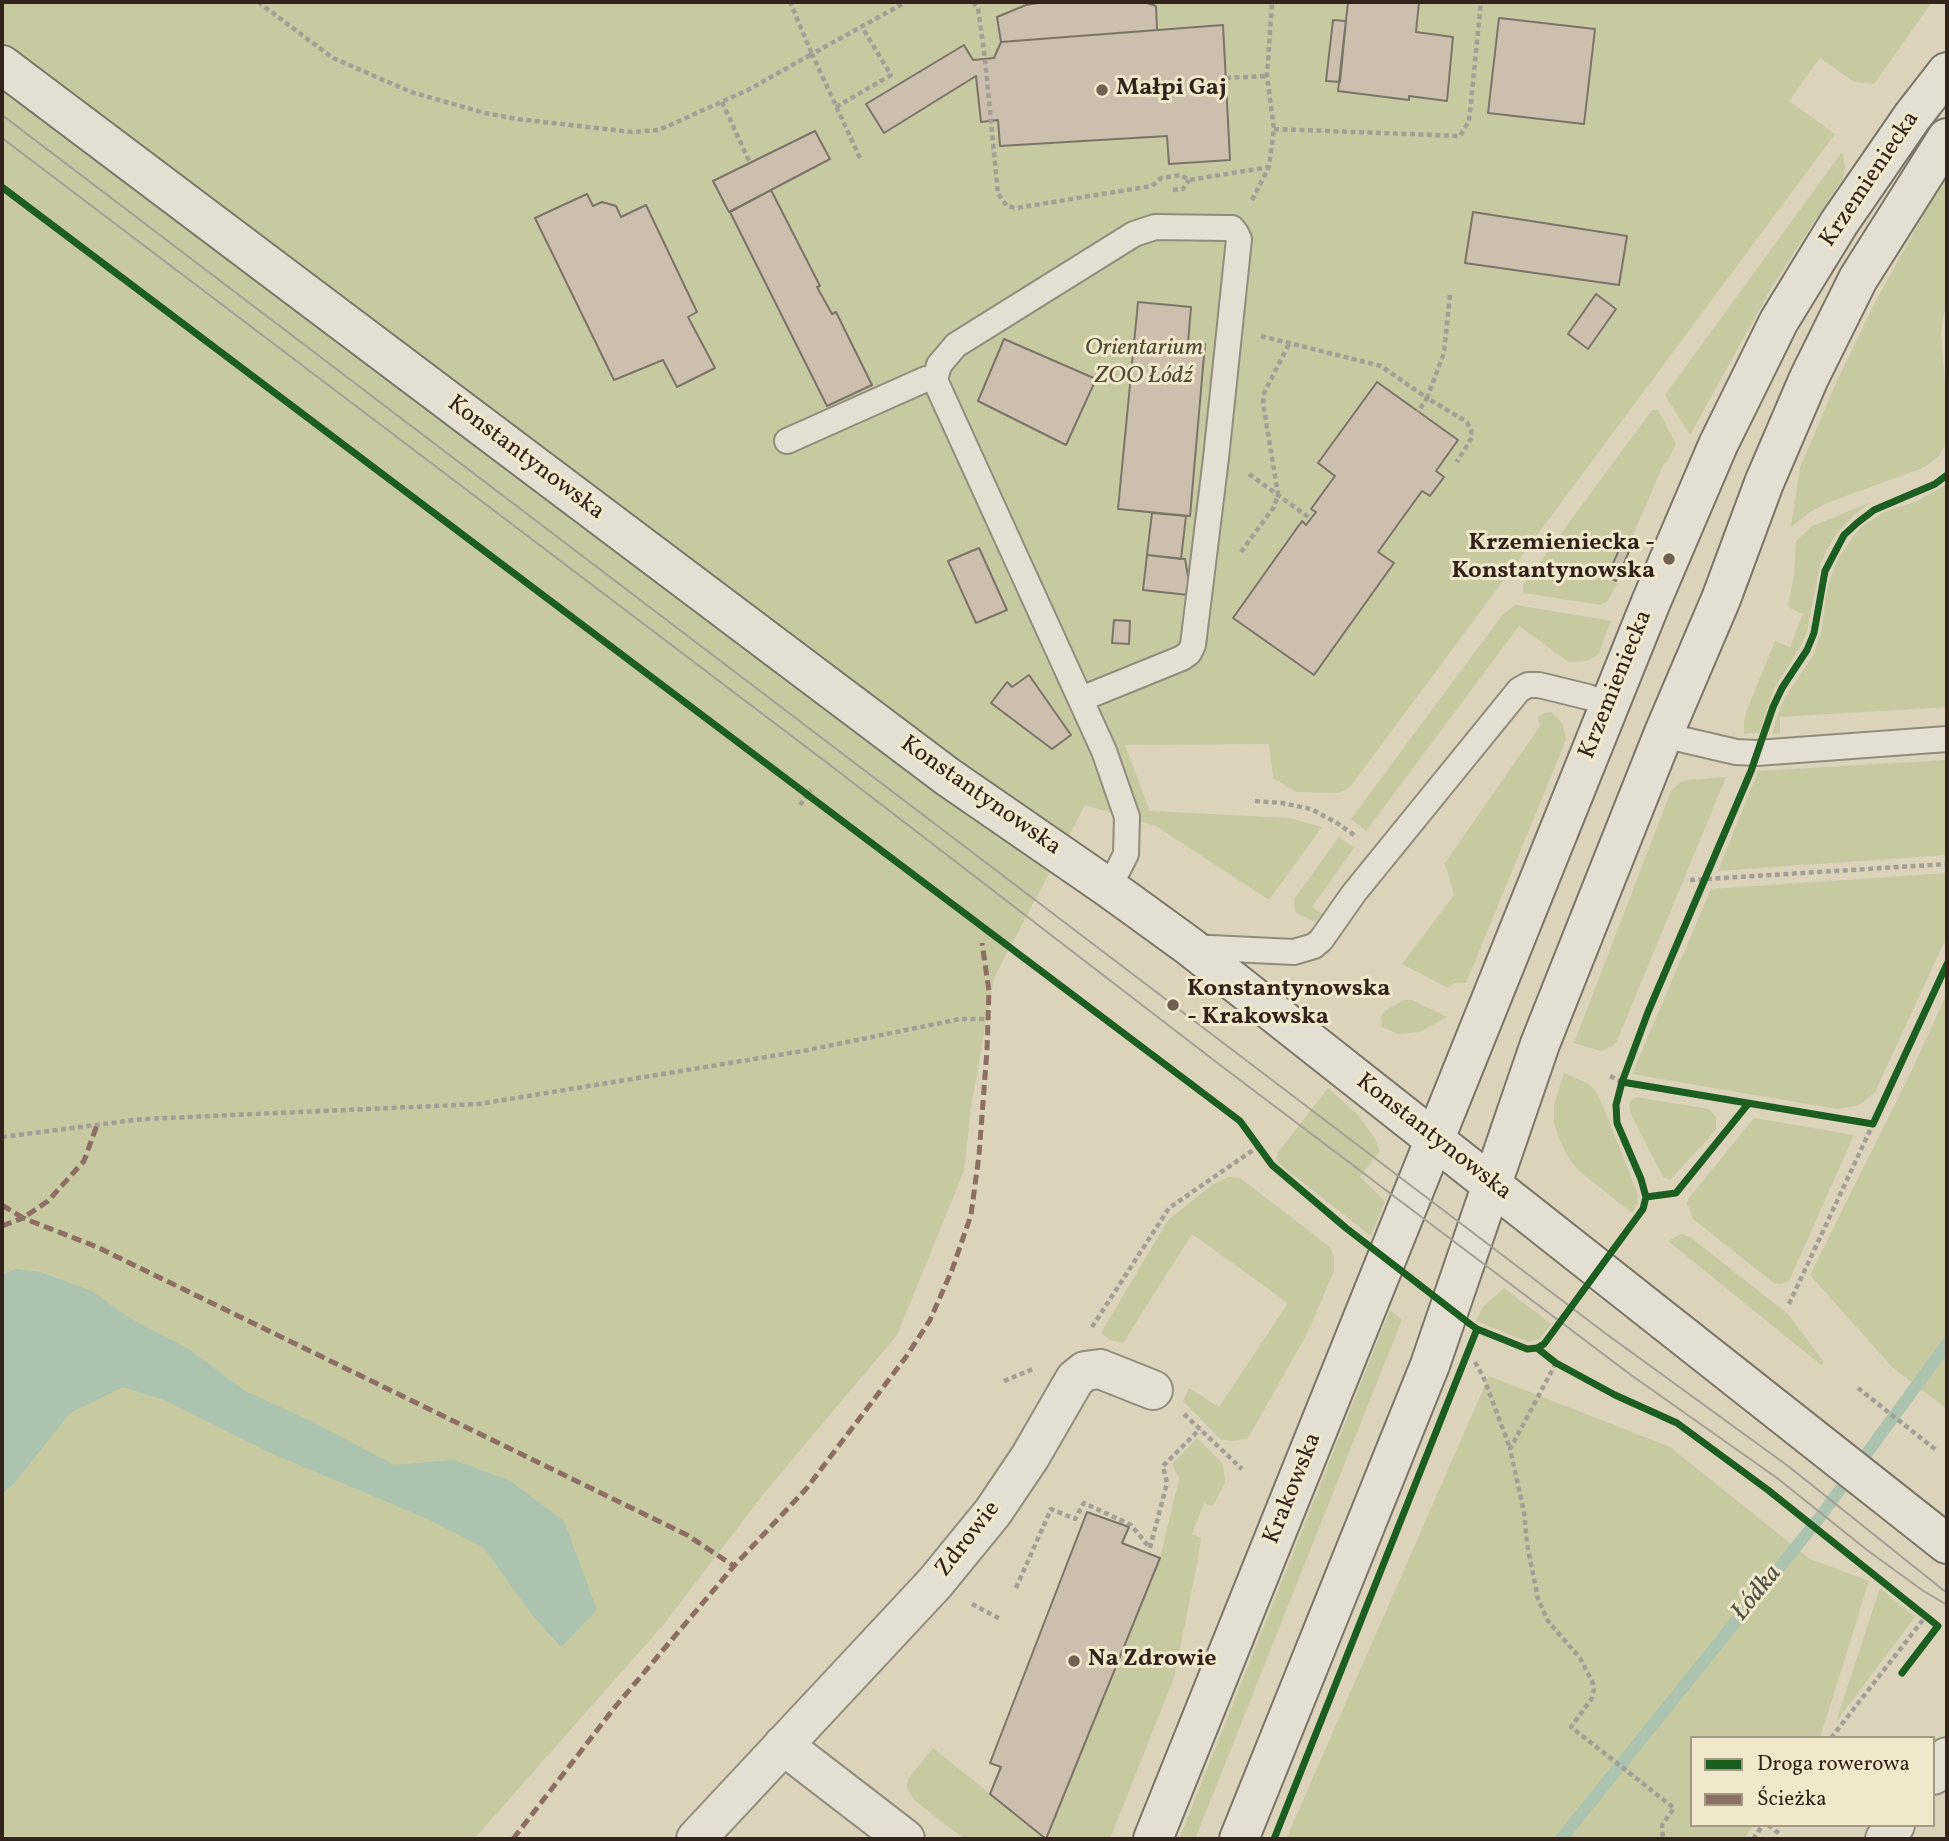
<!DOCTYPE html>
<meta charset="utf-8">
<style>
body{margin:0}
#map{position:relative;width:1949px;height:1841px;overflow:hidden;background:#dbd4bb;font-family:Vollkorn,serif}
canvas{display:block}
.frame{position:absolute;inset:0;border:4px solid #33231d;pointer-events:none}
.legend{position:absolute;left:1690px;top:1736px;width:245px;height:91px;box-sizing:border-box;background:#f0e8ca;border:2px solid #a49985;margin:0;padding:9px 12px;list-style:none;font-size:21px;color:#33231d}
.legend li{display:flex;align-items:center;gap:14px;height:35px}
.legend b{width:35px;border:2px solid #a49985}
</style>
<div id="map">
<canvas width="1949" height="1841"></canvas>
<div class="frame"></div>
<ul class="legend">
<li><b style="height:9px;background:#1b5e20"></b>Droga rowerowa</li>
<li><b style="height:9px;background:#8d6e63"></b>Ścieżka</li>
</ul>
</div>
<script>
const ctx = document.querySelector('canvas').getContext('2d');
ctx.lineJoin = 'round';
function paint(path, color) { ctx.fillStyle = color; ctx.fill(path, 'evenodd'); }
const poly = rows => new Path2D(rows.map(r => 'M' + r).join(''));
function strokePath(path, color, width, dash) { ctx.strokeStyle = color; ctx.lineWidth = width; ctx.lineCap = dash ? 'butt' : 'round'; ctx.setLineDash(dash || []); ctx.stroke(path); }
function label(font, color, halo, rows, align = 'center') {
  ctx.font = font + ' Vollkorn,serif'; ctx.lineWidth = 6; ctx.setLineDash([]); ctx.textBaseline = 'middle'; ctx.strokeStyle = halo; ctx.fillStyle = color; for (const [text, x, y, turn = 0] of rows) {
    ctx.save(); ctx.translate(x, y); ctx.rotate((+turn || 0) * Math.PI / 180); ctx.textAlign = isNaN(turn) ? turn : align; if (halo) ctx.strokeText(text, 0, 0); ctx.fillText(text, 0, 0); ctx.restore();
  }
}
const green = poly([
 [2,2,1932,2,1874,84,1854,82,1820,58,1811,70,1789,101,1835,134,1350,787,1339,793,1296,792,1273,778,1269,744,1125,745,1150,811,1290,818,1322,827,1269,900,1156,826,1085,805,994,978,971,1107,964,1171,897,1335,765,1492,664,1624,474,1839,2,1839],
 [1842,152,1845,167,1843,178,1773,285,1690,435,1665,395],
 [1947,172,1947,295,1941,334,1947,406,1947,442,1939,456,1925,467,1827,503,1810,512,1791,527,1800,468,1835,385,1878,297],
 [1652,410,1658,410,1676,444,1668,461,1663,465,1630,542,1622,539,1605,579,1617,584,1607,602,1601,605,1523,593,1523,585],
 [1947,484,1947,707,1780,717,1780,733,1772,734,1780,708,1789,691,1814,654,1822,628,1827,590,1831,577,1837,561,1854,535,1863,526,1882,513,1917,501],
 [1871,502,1854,515,1838,532,1826,551,1819,569,1807,632,1802,644,1774,689,1759,733,1744,734,1744,721,1747,710,1775,641,1790,647,1803,614,1788,607,1794,575,1796,541,1812,526],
 [1516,605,1611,621,1598,655,1587,661,1569,662,1519,626,1366,831,1351,819,1503,614],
 [1552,712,1563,724,1566,740,1466,983,1455,983,1448,988,1402,964,1454,895,1445,863,1540,726,1538,718,1544,713],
 [1947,760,1947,855,1718,871,1758,771],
 [1726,777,1617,1041,1613,1046,1601,1051,1574,1043,1671,791,1681,782,1688,780],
 [1339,837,1354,848,1312,907,1323,914,1315,922,1295,912,1294,899],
 [1947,873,1947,936,1875,1092,1859,1105,1837,1109,1632,1074,1711,889],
 [1947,993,1947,1409,1892,1367,1810,1275,1912,1070],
 [1403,1000,1412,1000,1447,1017,1420,1032,1398,1034,1382,1027,1381,1016,1385,1011],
 [1564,1073,1587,1083,1594,1089,1600,1099,1638,1194,1637,1205,1632,1213,1579,1171,1569,1159,1560,1141,1554,1123,1554,1105],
 [1328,1088,1357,1114,1374,1137,1380,1151,1360,1177,1385,1201,1371,1236,1278,1163,1277,1154],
 [1635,1097,1709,1109,1716,1117,1716,1130,1670,1180,1663,1177,1631,1114,1629,1105,1631,1100],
 [1754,1118,1854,1135,1789,1281,1782,1284,1774,1283,1693,1219,1687,1203,1689,1198],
 [1229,1177,1240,1178,1330,1247,1334,1257,1334,1271,1307,1334,1248,1438,1234,1441,1221,1440,1183,1401,1189,1388,1219,1407,1288,1303,1192,1234,1123,1343,1110,1340,1101,1333,1168,1220,1212,1185],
 [1682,1234,1690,1237,1788,1314,1824,1362,1821,1365,1668,1241],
 [1504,1288,1551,1324,1540,1339,1528,1342,1476,1321,1483,1307],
 [1390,1310,1402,1320,1195,1839,1179,1839],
 [1489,1376,1670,1447,1810,1559,1869,1581,1820,1738,1692,1738,1692,1825,1753,1825,1744,1839,1286,1839],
 [1197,1438,1223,1464,1225,1483,1213,1506,1204,1503,1192,1534,1201,1538,1199,1554,1174,1678,1110,1839,964,1839,914,1800,907,1788,908,1779,933,1748,1045,1838,1160,1558,1179,1479,1172,1464],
 [1880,1588,1915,1617,1836,1722]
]);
const water = poly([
 [16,1269,40,1272,92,1291,128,1317,190,1350,245,1391,313,1422,394,1465,453,1460,509,1480,564,1521,597,1610,561,1647,533,1616,484,1548,428,1519,273,1454,164,1400,123,1387,70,1413,12,1486,2,1493,2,1274]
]);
const stream = poly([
 [1561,1839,1820,1517,1947,1344]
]);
const building = poly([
 [1043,2,1144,2,1156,6,1157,30,1001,42,997,17,1026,5,1043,2],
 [1348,2,1419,2,1416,32,1453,37,1447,101,1409,96,1409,100,1338,91,1348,2],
 [1499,18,1595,29,1584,124,1488,113,1499,18],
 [1333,20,1346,21,1340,82,1326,81,1333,20],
 [1223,25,1230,160,1169,164,1167,136,1000,146,998,120,981,122,976,76,884,133,866,104,964,45,973,60,994,58,1001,42,1223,25],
 [815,131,830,159,729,212,713,181,815,131],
 [771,190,820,286,817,287,832,314,836,312,872,385,827,406,730,212,771,190],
 [587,194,593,206,602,202,616,206,621,217,646,205,697,312,688,317,715,368,677,387,663,360,614,380,535,218,587,194],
 [1473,212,1627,236,1619,285,1465,263,1473,212],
 [1596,294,1616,309,1588,349,1568,334,1596,294],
 [1138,302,1191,307,1188,343,1205,344,1190,516,1118,509,1138,302],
 [1004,339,1096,379,1066,445,978,401,1004,339],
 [1377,382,1458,440,1436,471,1444,477,1430,496,1422,491,1378,552,1394,563,1314,675,1233,618,1302,521,1306,525,1316,512,1311,509,1335,476,1318,463,1377,382],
 [1152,513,1186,516,1181,559,1147,555,1152,513],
 [1622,543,1631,547,1616,581,1607,577,1622,543],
 [979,548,1007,610,976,623,948,561,979,548],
 [1147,555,1185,559,1189,582,1188,595,1143,590,1147,555],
 [1114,620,1130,621,1129,644,1112,643,1114,620],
 [1029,675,1071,735,1052,749,991,703,1007,682,1012,687,1029,675],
 [1087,1512,1129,1527,1122,1543,1160,1558,1046,1839,990,1794,1001,1767,990,1763,1087,1512]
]);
const path = poly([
 [258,2,333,58,411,92,485,113,517,119,632,132,659,130,748,90,812,54,790,2],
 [973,2,978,8,985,59,998,194,1007,206,1016,208,1152,186,1161,178,1181,175,1189,180,1269,167],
 [1226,78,1267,76],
 [722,102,750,163],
 [836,107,891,75,862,27],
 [1274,129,1460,136,1469,121,1481,2],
 [860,158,812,54,906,2],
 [1173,190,1183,189,1189,180],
 [1252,200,1269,167,1274,129,1267,76,1272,2],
 [1450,295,1444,353,1427,398,1467,422,1471,430,1472,437,1457,462],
 [1261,336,1381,366,1427,398,1418,412],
 [1249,474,1311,519],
 [1241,552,1274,507,1278,494,1263,403,1264,393,1289,344],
 [1255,801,1282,803,1311,809,1337,823,1357,837],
 [800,805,811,790],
 [1690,880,1947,864],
 [1610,1076,1622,1082],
 [2,1137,143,1119,479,1104,803,1051,960,1019,988,1019],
 [1789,1304,1873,1124],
 [1092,1327,1169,1208,1259,1146],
 [1475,1362,1483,1376,1510,1448],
 [1556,1363,1510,1449,1524,1512,1527,1544,1538,1599,1548,1621,1580,1658,1592,1681,1594,1689,1592,1698,1571,1727,1674,1808,1662,1825,1663,1839],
 [1004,1381,1033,1369],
 [1858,1388,1936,1450],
 [1184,1414,1242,1469],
 [1016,1588,1051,1509,1075,1519,1084,1503,1131,1525,1150,1548,1167,1483,1163,1466,1200,1429],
 [972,1604,1002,1620],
 [1831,1738,1926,1616],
 [1768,1825,1781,1835],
 [1753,1839,1763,1825]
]);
const service = poly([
 [935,380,939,365,956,345,1134,234,1155,227,1226,228,1232,228,1236,233,1239,239,1216,458,1193,645,1189,653,1182,658,1081,699],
 [787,441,926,379,935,380,1104,751,1127,817,1126,854,1109,888],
 [1663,735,1736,752,1757,753,1947,739],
 [1190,947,1294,952,1314,946,1321,940,1354,893,1519,690,1528,685,1539,685,1588,697,1610,705]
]);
const minor = poly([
 [783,1745,905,1839],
 [1933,1775,1947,1757],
 [696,1839,935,1583,993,1512,1030,1457,1075,1379,1085,1371,1100,1369,1153,1390],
 [1885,1839,1895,1825]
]);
const secondary = poly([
 [2,65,948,777,1109,888,1189,946,1947,1544],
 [1153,1839,1651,602,1718,445,1779,321,1839,223,1912,117,1947,72],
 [1239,1839,1430,1365,1540,1044,1663,735,1721,599,1764,483,1809,378,1858,279,1947,138]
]);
const tram = poly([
 [2,115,1605,1333,1788,1466,1947,1593],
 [2,138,826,762,1224,1068,1631,1375,1777,1478,1867,1550,1922,1590,1947,1605]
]);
const quiet = poly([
 [2,1205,23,1218,48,1201,84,1161,97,1125],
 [2,1226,23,1218,97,1247,687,1535,734,1566],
 [513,1839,615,1707,734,1566,806,1489,906,1357,930,1320,952,1270,971,1215,979,1155,987,1050,989,991,982,943]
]);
const cycleway = poly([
 [2,187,1240,1121,1272,1165,1346,1228,1470,1324,1477,1329,1527,1349,1537,1348,1544,1344,1643,1209,1646,1197,1641,1179,1617,1123,1616,1105,1622,1082,1648,1012,1751,771,1773,707,1782,688,1807,650,1814,633,1825,571,1844,535,1857,523,1874,510,1935,484,1947,475],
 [1622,1082,1873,1124,1947,964],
 [1646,1197,1676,1193,1748,1104],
 [1537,1348,1556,1363,1615,1395,1677,1423,1768,1490,1938,1626,1902,1673],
 [1274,1839,1477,1329]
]);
const markers = [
 [1102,90,7,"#6e6154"],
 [1669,559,7,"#6e6154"],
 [1173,1005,7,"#6e6154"],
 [1074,1661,7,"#6e6154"]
];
const poiNames = [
 ["Małpi Gaj",1116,90],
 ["Krzemieniecka -",1655,545,"right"],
 ["Konstantynowska",1655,573,"right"],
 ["Konstantynowska",1187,991],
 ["- Krakowska",1187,1019],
 ["Na Zdrowie",1088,1661]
];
const streetNames = [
 ["Krzemieniecka",1871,180,-56],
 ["Konstantynowska",525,459,37],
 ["Krzemieniecka",1617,685,-68],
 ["Konstantynowska",980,797,35],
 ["Konstantynowska",1433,1138,38],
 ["Krakowska",1294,1489,-68],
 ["Zdrowie",969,1540,-52]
];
const parkNames = [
 ["Orientarium",1144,350],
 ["ZOO Łódź",1144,378]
];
const waterNames = [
 ["Łódka",1758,1594,-51]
];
paint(green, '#c7c9a0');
paint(water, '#abc3af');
strokePath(stream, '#abc3af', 12);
paint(building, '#ccbfae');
strokePath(building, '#7b7468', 2);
strokePath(service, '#928c7d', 28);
strokePath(minor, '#928c7d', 42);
strokePath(secondary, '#7b7468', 42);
strokePath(path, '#a49f96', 4.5, [5, 3.5]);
strokePath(service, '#e3dfd2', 24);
strokePath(minor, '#e3dfd2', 38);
strokePath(secondary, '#e3dfd2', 38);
strokePath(tram, '#a49f96', 2);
strokePath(quiet, '#8d6e63', 5, [10, 5]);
strokePath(cycleway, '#1b5e20', 7);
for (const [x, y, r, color] of markers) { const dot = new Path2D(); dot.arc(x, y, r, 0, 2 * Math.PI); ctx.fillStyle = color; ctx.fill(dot); strokePath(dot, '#f0e8ca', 2.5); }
label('bold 24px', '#33231d', '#f0e8ca', poiNames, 'left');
label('24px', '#33231d', '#f0e8ca', streetNames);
label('italic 24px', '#544a38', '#f0e8ca', parkNames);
label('italic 26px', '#515147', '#f0e8ca', waterNames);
</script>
